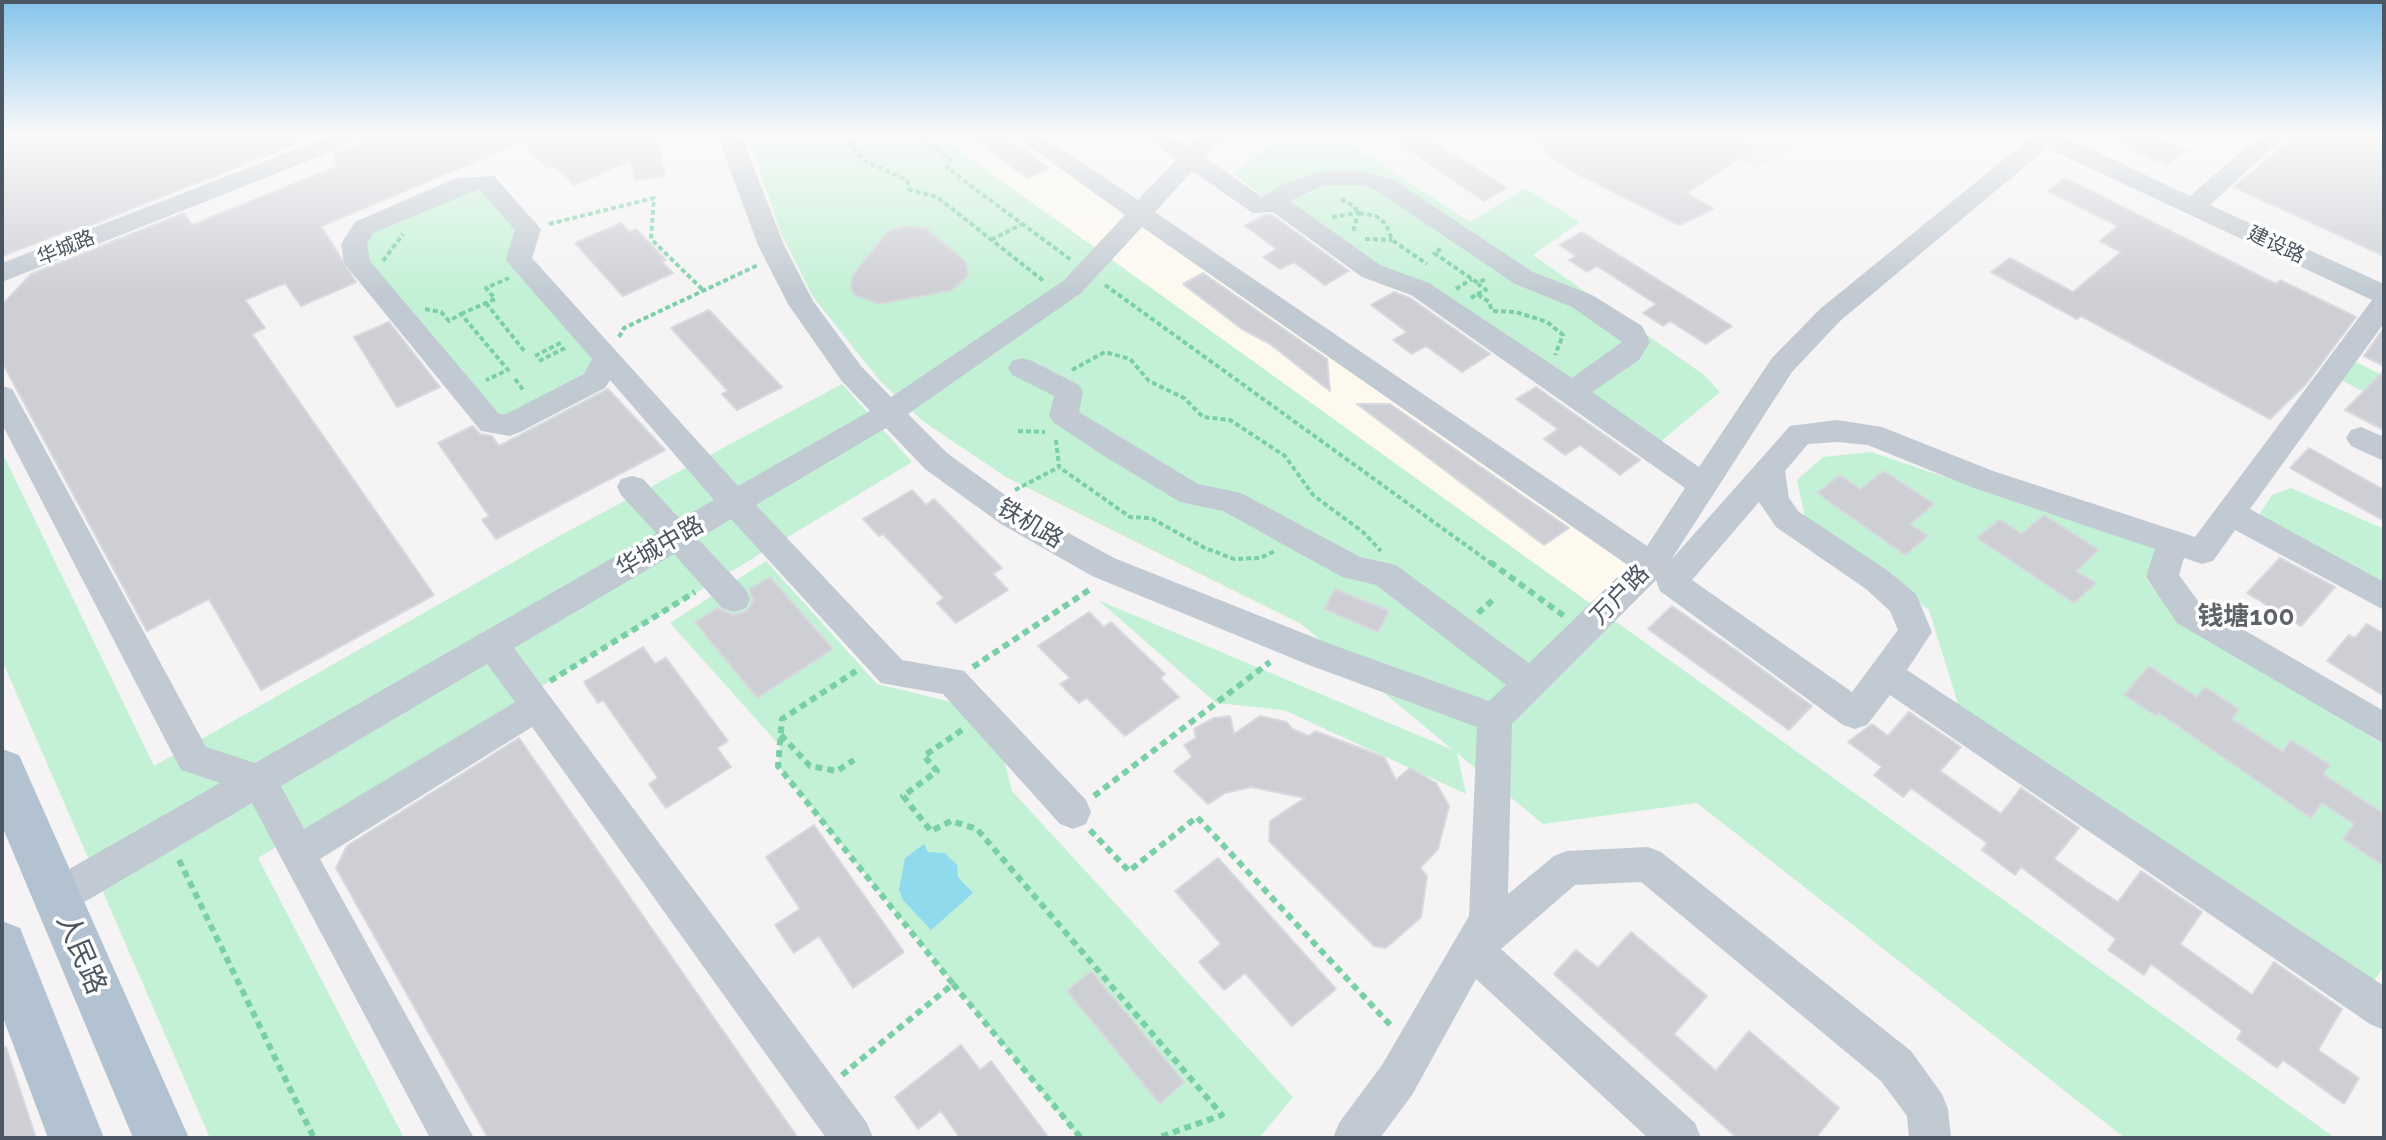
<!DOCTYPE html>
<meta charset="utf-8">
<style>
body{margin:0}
#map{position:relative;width:2386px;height:1140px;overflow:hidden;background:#f5f3f3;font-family:Raleway,sans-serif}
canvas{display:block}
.frame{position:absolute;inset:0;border:4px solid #4a5661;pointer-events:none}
</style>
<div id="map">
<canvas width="2386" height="1140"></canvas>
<div class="frame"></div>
</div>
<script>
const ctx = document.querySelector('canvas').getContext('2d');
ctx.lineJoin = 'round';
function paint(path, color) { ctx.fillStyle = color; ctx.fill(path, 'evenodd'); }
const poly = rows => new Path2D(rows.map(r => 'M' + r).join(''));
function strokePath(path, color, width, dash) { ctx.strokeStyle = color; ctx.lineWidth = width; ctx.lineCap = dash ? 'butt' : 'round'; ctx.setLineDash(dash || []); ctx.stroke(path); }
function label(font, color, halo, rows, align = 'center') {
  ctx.font = font + ' Raleway,"Noto Sans SC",sans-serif'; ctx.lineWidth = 7; ctx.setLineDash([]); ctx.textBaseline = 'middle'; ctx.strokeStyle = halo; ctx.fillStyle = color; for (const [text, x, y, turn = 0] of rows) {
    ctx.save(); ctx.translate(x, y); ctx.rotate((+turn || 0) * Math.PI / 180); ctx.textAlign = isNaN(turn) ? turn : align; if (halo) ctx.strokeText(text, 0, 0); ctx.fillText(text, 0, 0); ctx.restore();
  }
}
const commercial = poly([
 [938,135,1026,135,1651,565,1603,613]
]);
const education = poly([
 [1696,135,1815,135,1758,168]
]);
const green = poly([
 [748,135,938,135,2335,1138,2125,1138,1697,803,1543,824,1457,753,1466,794,1284,710,1216,703,1098,600,1453,750,1301,624,1006,477,924,422,881,382,813,297,780,231],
 [1282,135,1336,135,1470,222,1525,188,1580,222,1533,255,1704,375,1720,392,1659,443,1417,294,1375,281,1233,174],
 [485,181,518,214,519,259,606,358,595,381,491,424,357,263,364,228],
 [2356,362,2384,376,2384,402,2341,380],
 [842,384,912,462,258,858,404,1138,210,1138,2,660,2,452,154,766,561,535],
 [1871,452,2157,549,2146,579,2174,614,2384,745,2384,965,2370,988,1959,707,1929,610,1806,522,1797,480,1823,457],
 [2291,488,2384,529,2384,597,2259,515,2272,495],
 [766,561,877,684,964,705,999,742,1012,791,1293,1097,1259,1138,1079,1138,778,766,780,746,670,623]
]);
const water = poly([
 [924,844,928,852,945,853,957,865,958,877,973,893,931,930,903,900,899,890,905,858]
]);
const building = poly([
 [2,135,315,135,315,136,68,234,73,229,2,256,2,135],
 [368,135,657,135,665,176,635,180,631,160,574,185,555,166,548,168,522,142,321,226,356,282,301,306,285,283,245,300,265,328,252,334,434,595,261,690,209,599,147,631,2,362,2,305,31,274,184,213,192,225,338,166,333,154,362,143,368,135],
 [968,135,1005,135,1049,168,1027,178,968,135],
 [1387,135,1423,135,1507,188,1484,201,1387,135],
 [1526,135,1732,135,1756,148,1687,193,1714,209,1679,225,1574,172,1541,151,1548,148,1526,135],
 [2101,135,2154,135,2187,150,2167,165,2101,135],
 [2296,135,2384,135,2384,256,2234,187,2296,135],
 [2065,178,2276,284,2280,280,2356,317,2306,384,2270,419,2081,316,2077,319,1991,272,2010,258,2073,292,2121,252,2100,241,2118,226,2048,191,2065,178],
 [1265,215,1272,215,1349,271,1325,285,1294,262,1280,269,1263,257,1277,249,1245,226,1265,215],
 [621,223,630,232,636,229,666,260,662,262,673,273,623,296,575,243,621,223],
 [906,226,926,228,966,262,968,276,952,290,879,304,855,295,851,288,852,276,888,231,906,226],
 [1582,232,1732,326,1706,344,1670,321,1663,326,1643,313,1656,304,1597,266,1587,272,1569,260,1576,256,1559,245,1582,232],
 [1203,273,1327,359,1330,391,1270,344,1242,329,1183,284,1203,273],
 [1394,292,1410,298,1490,354,1462,372,1426,346,1412,354,1393,340,1407,332,1371,305,1394,292],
 [709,310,782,387,737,410,722,394,728,391,671,328,709,310],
 [389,322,440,387,397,407,354,337,389,322],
 [2383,329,2384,330,2384,366,2364,356,2383,329],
 [2384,371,2384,430,2345,410,2384,371],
 [1536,387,1640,460,1620,475,1580,445,1565,455,1544,439,1558,429,1516,399,1536,387],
 [608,389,665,450,496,539,482,520,489,516,438,443,473,426,480,434,492,436,499,446,608,389],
 [1357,404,1390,404,1569,528,1544,545,1357,404],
 [2309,448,2384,490,2384,521,2290,468,2309,448],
 [1884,471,1934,504,1910,524,1928,536,1905,555,1817,493,1840,475,1860,489,1884,471],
 [912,490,926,505,934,499,1002,568,993,574,1008,590,956,623,937,603,944,598,883,534,879,536,863,519,912,490],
 [2044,515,2099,550,2076,571,2096,583,2074,603,1977,538,2000,519,2021,534,2044,515],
 [2280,558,2335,587,2301,626,2247,593,2280,558],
 [770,577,833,649,757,698,695,622,718,608,733,615,747,611,753,600,749,589,770,577],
 [1335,589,1389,611,1378,632,1324,609,1335,589],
 [1672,606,1737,651,1812,706,1789,730,1648,629,1672,606],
 [1089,612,1104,627,1111,622,1165,674,1160,678,1179,697,1125,736,1087,698,1079,703,1060,684,1070,678,1038,646,1089,612],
 [2367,624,2384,634,2384,696,2327,661,2349,635,2355,638,2367,624],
 [643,647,655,664,666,658,728,741,717,748,731,767,666,808,649,784,658,778,603,700,598,703,584,682,643,647],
 [2149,666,2197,697,2205,687,2239,709,2232,719,2283,752,2291,740,2330,765,2323,774,2384,814,2384,866,2343,839,2354,824,2322,803,2311,818,2159,713,2156,716,2124,695,2149,666],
 [1909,712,1961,747,1940,771,2001,814,2021,788,2079,828,2054,859,2093,886,2118,902,2141,871,2202,912,2180,944,2252,995,2274,962,2342,1009,2318,1050,2359,1078,2344,1104,2283,1060,2277,1068,2237,1039,2242,1031,2151,964,2144,975,2108,950,2116,939,2021,867,2015,875,1982,850,1987,843,1911,788,1903,797,1874,775,1882,767,1848,742,1872,724,1888,736,1909,712],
 [1230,716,1234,734,1260,716,1287,722,1292,729,1309,736,1315,731,1384,757,1396,780,1410,768,1436,783,1449,806,1438,849,1420,868,1427,876,1421,917,1392,943,1385,948,1374,946,1269,841,1270,821,1305,798,1251,787,1225,793,1208,804,1174,771,1192,757,1184,745,1196,738,1194,729,1214,718,1230,716],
 [519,738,774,1104,798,1138,488,1138,336,868,347,846,519,738],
 [814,825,904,952,853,988,819,936,794,953,775,925,800,909,766,857,814,825],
 [1218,858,1336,989,1292,1026,1245,973,1224,990,1199,962,1221,944,1175,891,1218,858],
 [1631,932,1707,996,1674,1034,1716,1071,1749,1031,1839,1108,1816,1138,1737,1138,1554,974,1576,950,1598,968,1631,932],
 [1091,971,1184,1082,1160,1104,1067,991,1091,971],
 [961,1045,980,1070,991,1061,1049,1138,960,1138,941,1111,918,1129,895,1097,961,1045],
 [6,1047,36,1138,2,1138,2,1048,6,1047]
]);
const pathFar1 = poly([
 [844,135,864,161,907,180,910,190,937,197,1045,282],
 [900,135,918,135,950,159,947,168,1071,260],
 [1341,199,1354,206,1358,213,1376,216,1386,224,1392,240,1427,264],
 [1332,217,1358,213,1353,232],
 [549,224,654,198,651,239,704,291],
 [1365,239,1392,240],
 [991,240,1022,224],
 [1441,249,1434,253,1478,283,1485,279],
 [383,261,403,234],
 [1105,285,1492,564],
 [1456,289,1472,279],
 [1477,294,1486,290,1478,284],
 [1471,298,1477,294,1489,302,1492,311],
 [486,303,525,352],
 [425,309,441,312,449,321,461,314,508,370,486,380],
 [1493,311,1516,312,1547,322,1563,335,1555,355],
 [461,314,495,299,486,288,509,278],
 [619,337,624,328,758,265],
 [535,356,562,342],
 [539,361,567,347],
 [1072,370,1105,352,1130,359,1149,381,1184,398,1203,417,1230,420,1285,456,1313,495,1363,532,1381,551],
 [515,379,524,391],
 [1018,431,1045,432],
 [1056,440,1059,467,1130,517,1151,518,1205,548,1234,559,1260,558,1275,551],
 [1015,490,1059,467]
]);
const path = poly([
 [1490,562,1564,616],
 [1478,613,1493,600],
 [973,667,1092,588],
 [550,681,695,592],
 [962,730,924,756,937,771,903,796,931,831,951,821,977,829,1222,1115,1157,1138],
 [781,735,810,766,837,771,854,760],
 [1094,796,1270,662],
 [1090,830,1129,871,1197,817,1393,1028],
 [179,860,314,1138],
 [953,984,1081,1138],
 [842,1075,953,984,778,766,782,719,856,671]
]);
const minor = poly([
 [333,135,365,135,361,140,2,282,2,263,333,135],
 [717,135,741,135,784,245,813,301,861,366,891,397,1063,281,1125,215,1014,135,1041,135,1138,200,1176,160,1144,135,1171,135,1188,146,1202,135,1229,135,1205,157,1262,197,1282,185,1318,172,1362,171,1394,180,1533,272,1592,295,1642,326,1650,342,1639,360,1592,392,1699,467,1772,358,1820,309,2029,139,2026,135,2061,135,2190,196,2260,135,2286,135,2210,205,2384,284,2384,323,2250,509,2384,582,2384,610,2235,530,2213,561,2202,564,2184,558,2179,575,2201,605,2384,711,2384,744,2177,623,2146,577,2155,549,1971,487,1868,445,1837,442,1808,444,1785,471,1789,498,1798,511,1888,571,1916,594,1932,632,1907,670,2384,986,2384,1030,2370,1024,1890,695,1867,725,1855,729,1843,725,1660,591,1656,580,1512,724,1508,894,1554,856,1567,851,1648,847,1661,852,1911,1051,1942,1094,1948,1109,1951,1138,1909,1138,1907,1116,1881,1081,1641,882,1575,885,1501,949,1695,1123,1701,1138,1648,1138,1476,979,1412,1095,1380,1138,1333,1138,1339,1123,1382,1065,1469,916,1477,727,1309,665,1092,576,1001,524,925,469,886,428,756,505,902,660,964,671,1086,800,1091,812,1086,824,1073,829,1060,824,943,694,881,683,731,519,698,539,746,590,750,599,746,608,734,612,722,608,674,554,514,648,867,1123,873,1138,826,1138,532,727,320,859,474,1138,430,1138,252,803,71,910,57,915,43,910,38,897,43,884,220,783,181,770,2,424,2,386,12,389,16,396,206,747,255,763,656,533,621,495,617,487,621,479,632,476,643,479,680,519,714,500,610,380,605,388,520,432,510,436,481,431,344,263,341,244,355,222,456,178,494,176,541,229,532,258,738,486,870,411,841,380,788,304,758,245,717,135],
 [2047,148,2372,300,2195,537,1993,471,1882,427,1837,420,1790,426,1671,560,1792,372,1840,321,2047,148],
 [1192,171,1253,213,1273,212,1362,277,1411,295,1685,488,1647,546,1155,212,1192,171],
 [1360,185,1376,190,1515,284,1572,307,1622,342,1572,378,1429,283,1380,265,1290,201,1322,186,1360,185],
 [479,189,515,230,506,259,510,265,592,359,584,374,506,414,499,414,370,261,367,244,373,233,479,189],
 [1142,227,1629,566,1529,663,1396,565,1360,557,1241,493,1198,484,1079,412,1083,392,1079,385,1032,361,1022,358,1012,361,1008,368,1012,375,1054,396,1049,416,1054,423,1104,456,1180,502,1223,511,1342,577,1376,585,1506,685,1489,701,1333,645,1114,558,1023,508,947,453,908,414,1081,293,1142,227],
 [1759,502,1776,527,1866,589,1890,611,1898,630,1852,692,1692,580,1759,502],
 [487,664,515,702,304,829,281,786,487,664],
 [2361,427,2384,437,2384,461,2351,446,2346,438,2351,430,2361,427]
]);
const major = poly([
 [2,749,19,755,189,1138,133,1138,2,826,2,749],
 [2,921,20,928,104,1138,48,1138,2,1015,2,921]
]);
const farStreetnames = [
 ["建设路",2276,245,25],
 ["华城路",66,248,-22]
];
const streetNames = [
 ["铁机路",1030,524,31],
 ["华城中路",660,547,-30],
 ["万户路",1620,595,-46]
];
const neighbourhoodNames = [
 ["钱塘100",2246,617]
];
const nearStreetnames = [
 ["人民路",81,954,67]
];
paint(commercial, '#fdf9ef');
paint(education, '#e6e4e5');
paint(green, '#c3f1d5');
paint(water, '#90daee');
paint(building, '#cdcfd5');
strokePath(building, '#d7d9de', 2);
strokePath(pathFar1, '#7ad0a6', 4, [5, 3]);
strokePath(path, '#7ad0a6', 6, [7, 5]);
paint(minor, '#c1cad2');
paint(major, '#b3c2d1');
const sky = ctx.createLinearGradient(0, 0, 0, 294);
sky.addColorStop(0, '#85c3ea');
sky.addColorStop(0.46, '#fafafa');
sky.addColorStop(1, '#fafafa00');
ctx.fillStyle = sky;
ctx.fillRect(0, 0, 2386, 294);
label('20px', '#4a5661', '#fff', farStreetnames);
label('24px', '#4a5661', '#fff', streetNames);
label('bold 26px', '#5f6368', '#fff', neighbourhoodNames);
label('28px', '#4a5661', '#fff', nearStreetnames);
</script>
